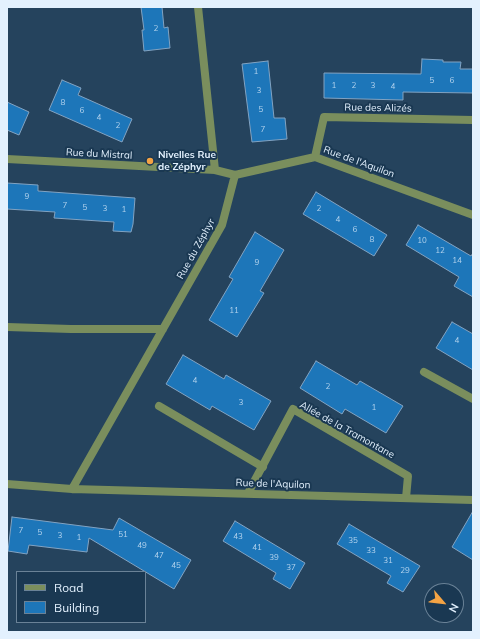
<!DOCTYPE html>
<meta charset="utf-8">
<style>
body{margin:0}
#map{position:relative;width:480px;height:639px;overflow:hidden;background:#25435d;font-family:Mulish,sans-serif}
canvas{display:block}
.frame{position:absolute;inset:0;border:8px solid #e3f1fe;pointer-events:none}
.legend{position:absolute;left:16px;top:571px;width:130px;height:52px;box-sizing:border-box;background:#1a3852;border:1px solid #6a8297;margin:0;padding:5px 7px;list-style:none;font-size:12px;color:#e3f1fe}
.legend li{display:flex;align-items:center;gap:8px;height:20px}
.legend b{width:20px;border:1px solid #6a8297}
.north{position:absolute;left:424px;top:583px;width:40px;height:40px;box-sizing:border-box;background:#1a3852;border:1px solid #6a8297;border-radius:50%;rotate:118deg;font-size:11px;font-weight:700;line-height:16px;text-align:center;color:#e3f1fe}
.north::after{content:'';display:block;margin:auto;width:14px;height:18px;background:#f4a344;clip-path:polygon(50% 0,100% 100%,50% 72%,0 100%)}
</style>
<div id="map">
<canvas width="480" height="639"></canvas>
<div class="frame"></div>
<ul class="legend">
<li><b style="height:5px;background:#7a8e5d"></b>Road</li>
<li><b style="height:11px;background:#1d76b9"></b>Building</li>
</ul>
<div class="north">N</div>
</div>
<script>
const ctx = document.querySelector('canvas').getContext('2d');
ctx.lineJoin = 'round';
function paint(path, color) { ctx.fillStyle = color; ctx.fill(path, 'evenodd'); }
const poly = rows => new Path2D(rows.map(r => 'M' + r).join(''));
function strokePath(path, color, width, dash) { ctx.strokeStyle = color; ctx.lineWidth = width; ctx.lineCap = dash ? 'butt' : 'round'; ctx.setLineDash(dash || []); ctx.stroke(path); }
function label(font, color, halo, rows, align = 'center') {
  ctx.font = font + ' Mulish,sans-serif'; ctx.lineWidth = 4; ctx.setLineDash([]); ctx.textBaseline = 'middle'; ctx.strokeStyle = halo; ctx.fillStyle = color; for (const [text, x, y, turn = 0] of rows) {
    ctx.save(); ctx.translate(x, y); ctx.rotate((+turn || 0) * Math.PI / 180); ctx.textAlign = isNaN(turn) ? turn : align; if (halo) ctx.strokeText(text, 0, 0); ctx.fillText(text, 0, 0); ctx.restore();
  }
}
const building = poly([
 [141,7,162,7,164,28,168,27,170,48,144,51,142,30,144,30,141,7],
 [422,59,443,60,443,62,461,62,460,69,473,69,473,93,403,92,403,100,324,98,324,73,421,74,422,59],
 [268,61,274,118,285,118,287,139,252,142,242,64,268,61],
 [62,80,81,88,78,95,132,119,122,142,49,110,62,80],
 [7,102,29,112,19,135,7,130,7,102],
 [7,183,38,185,38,191,135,198,133,224,131,232,113,231,114,222,54,218,55,212,7,209,7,183],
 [316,192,387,235,374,256,303,214,316,192],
 [418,225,471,256,473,253,473,297,454,286,459,277,406,245,418,225],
 [255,232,284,250,260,291,264,293,237,337,209,320,233,279,229,277,255,232],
 [452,322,473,334,473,370,436,348,452,322],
 [183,355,224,379,226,375,271,401,254,430,212,406,210,410,166,384,183,355],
 [316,361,357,385,360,381,403,406,386,433,345,409,342,414,300,388,316,361],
 [473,511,473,560,452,547,473,511],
 [12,517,113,530,119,518,191,560,174,589,89,538,87,552,29,545,27,554,8,551,12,517],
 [235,521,305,563,290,589,273,579,276,573,223,541,235,521],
 [349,524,420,566,403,592,387,583,391,576,337,544,349,524]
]);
const street = poly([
 [198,7,215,170],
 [315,157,324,117,473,120],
 [7,159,215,170,235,175,222,225,72,489],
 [235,175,315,157,473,215],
 [7,327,71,329,163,329],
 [424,372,473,399],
 [159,406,263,467],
 [7,484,72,489,473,500],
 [248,493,293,409,408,476,406,498]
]);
const markers = [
 [150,161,4,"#f4a344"]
];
const numberNames = [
 ["2",156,29],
 ["1",256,72],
 ["5",432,81],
 ["6",452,81],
 ["1",334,86],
 ["2",354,86],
 ["3",373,86],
 ["4",393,87],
 ["3",259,91],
 ["8",63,103],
 ["5",261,110],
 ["6",82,111],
 ["4",99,118],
 ["2",118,126],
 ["7",263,130],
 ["9",27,197],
 ["7",65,206],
 ["5",85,208],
 ["3",105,209],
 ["2",319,209],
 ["1",124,210],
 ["4",338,220],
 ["6",355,230],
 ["8",372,240],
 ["10",422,241],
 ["12",440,251],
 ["14",457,261],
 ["9",257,263],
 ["11",234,311],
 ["4",457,341],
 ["4",195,381],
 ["2",328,387],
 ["3",241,403],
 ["1",374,408],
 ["7",21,531],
 ["5",40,533],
 ["51",123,535],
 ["3",60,536],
 ["43",238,537],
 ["1",79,538],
 ["35",353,541],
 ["49",142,546],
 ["41",257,548],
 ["33",371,551],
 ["47",159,556],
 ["39",274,558],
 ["31",388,561],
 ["45",176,566],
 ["37",291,568],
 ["29",405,571]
];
const streetNames = [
 ["Rue des Alizés",378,108,1],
 ["Rue du Mistral",99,154,3],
 ["Rue de l'Aquilon",359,162,20],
 ["Rue du Zéphyr",196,249,-61],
 ["Allée de la Tramontane",347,430,29],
 ["Rue de l'Aquilon",273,484,2]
];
const poiNames = [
 ["Nivelles Rue",158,155],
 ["de Zéphyr",158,167]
];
paint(building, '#1d76b9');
strokePath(building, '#82a3c2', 1);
strokePath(street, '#7a8e5d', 8);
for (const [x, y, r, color] of markers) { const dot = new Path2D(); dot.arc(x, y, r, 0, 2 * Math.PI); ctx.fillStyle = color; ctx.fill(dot); strokePath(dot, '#1a3852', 1.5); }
label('8px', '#b2d2ed', null, numberNames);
label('10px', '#e3f1fe', '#1a3852', streetNames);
label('bold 10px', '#e3f1fe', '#1a3852', poiNames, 'left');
</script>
